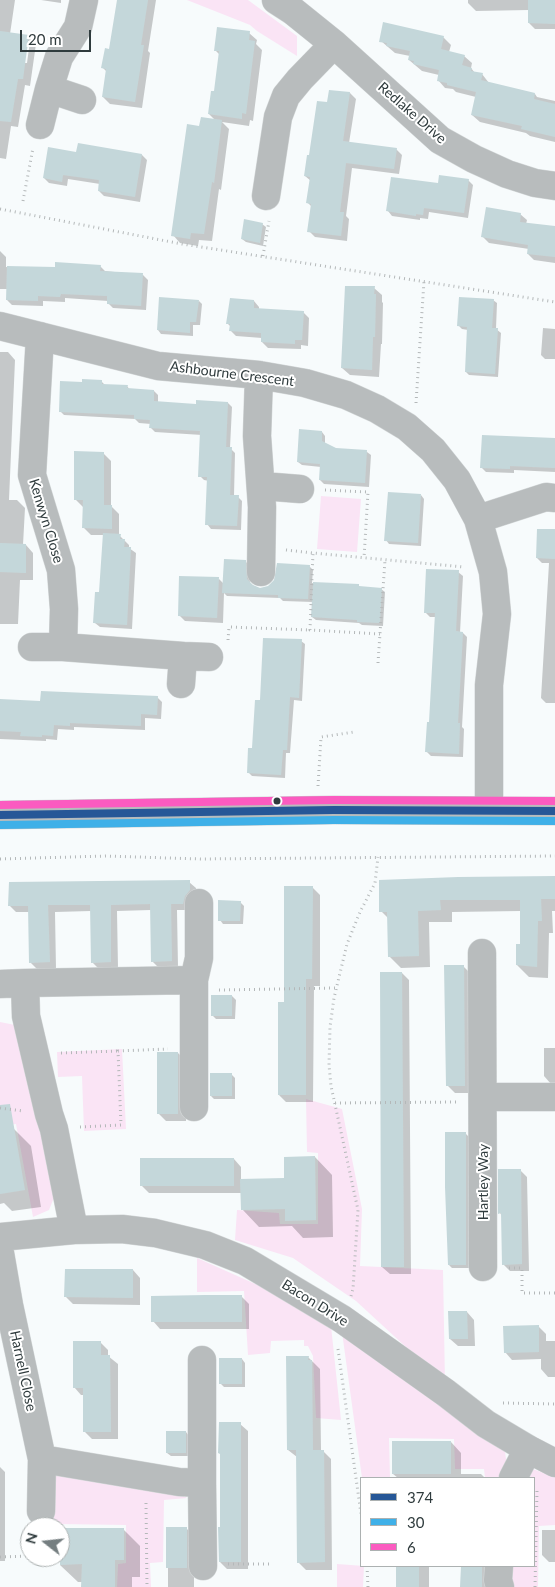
<!DOCTYPE html>
<style>
body{margin:0}
#map{position:relative;width:555px;height:1587px;overflow:hidden;background:#f7fbfc;font-family:Lato,sans-serif}
canvas{display:block}
.legend{position:absolute;left:360px;top:1477px;width:175px;height:90px;box-sizing:border-box;background:#fff;border:1px solid #acb1b1;margin:0;padding:6px 9px;list-style:none;font-size:15px;color:#2f3b3d}
.legend li{display:flex;align-items:center;gap:10px;height:25px}
.legend b{width:25px;border:1px solid #acb1b1}
.north{position:absolute;left:20px;top:1517px;width:50px;height:50px;box-sizing:border-box;background:#fff;border:1px solid #acb1b1;border-radius:50%;rotate:286deg;font-size:14px;font-weight:700;line-height:20px;text-align:center;color:#2f3b3d}
.north::after{content:'';display:block;margin:auto;width:18px;height:22px;background:#757e80;clip-path:polygon(50% 0,100% 100%,50% 72%,0 100%)}
.scale{position:absolute;left:20px;top:30px;width:71px;height:22px;box-sizing:border-box;border:2px solid #2f3b3d;border-top:0;padding-left:6px;font-size:15px;line-height:18px;white-space:nowrap;color:#2f3b3d;-webkit-text-stroke:4px #fff;paint-order:stroke}
</style>
<div id="map">
<canvas width="555" height="1587"></canvas>
<ul class="legend">
<li><b style="height:6px;background:#265797"></b>374</li>
<li><b style="height:6px;background:#3fb0e8"></b>30</li>
<li><b style="height:6px;background:#fb5bc0"></b>6</li>
</ul>
<div class="north">N</div>
<div class="scale">20 m</div>
</div>
<script>
const ctx = document.querySelector('canvas').getContext('2d');
ctx.lineJoin = 'round';
function paint(path, color) { ctx.fillStyle = color; ctx.fill(path, 'evenodd'); }
const poly = rows => new Path2D(rows.map(r => 'M' + r).join(''));
function strokePath(path, color, width, dash) { ctx.strokeStyle = color; ctx.lineWidth = width; ctx.lineCap = dash ? 'butt' : 'round'; ctx.setLineDash(dash || []); ctx.stroke(path); }
function label(font, color, halo, rows, align = 'center') {
  ctx.font = font + ' Lato,sans-serif'; ctx.lineWidth = 4; ctx.setLineDash([]); ctx.textBaseline = 'middle'; ctx.strokeStyle = halo; ctx.fillStyle = color; for (const [text, x, y, turn = 0] of rows) {
    ctx.save(); ctx.translate(x, y); ctx.rotate((+turn || 0) * Math.PI / 180); ctx.textAlign = isNaN(turn) ? turn : align; if (halo) ctx.strokeText(text, 0, 0); ctx.fillText(text, 0, 0); ctx.restore();
  }
}
const green = poly([
 [187,0,248,0,297,36,297,56,257,31,250,25],
 [321,496,361,499,357,552,317,549],
 [0,1022,20,1026,55,1195,49,1210,33,1217,16,1124,0,1126],
 [122,1049,126,1129,84,1131,82,1076,58,1077,57,1052],
 [306,1099,342,1109,362,1209,360,1266,443,1270,445,1383,356,1301,293,1258,235,1240,237,1210,279,1213,280,1224,318,1224,318,1153,307,1152],
 [197,1258,280,1295,331,1326,341,1420,316,1418,313,1356,308,1346,304,1346,304,1340,271,1341,270,1353,248,1355,244,1291,197,1292],
 [342,1332,474,1425,505,1452,508,1473,505,1478,485,1478,484,1469,455,1469,454,1439,389,1438,390,1478,362,1478],
 [54,1467,170,1488,187,1498,164,1500,163,1562,150,1563,151,1587,117,1587,118,1564,126,1563,126,1525,57,1524,57,1527,35,1527,35,1510],
 [527,1467,555,1477,555,1525,539,1526,538,1587,508,1587,505,1566,534,1566,534,1478,522,1478],
 [337,1564,364,1566,363,1587,337,1587]
]);
const shadow = poly([
 [0,0,15,0,10,34,29,36,36,44,30,86,25,85,18,127,11,126,6,159,0,158],
 [27,41,30,41,27,63,24,63],
 [41,0,61,0,61,3],
 [118,0,156,0,148,51,150,53,142,108,110,104,103,97,107,72,103,68,110,51],
 [468,0,555,0,555,29,535,29,529,23,529,10,476,11,468,3],
 [249,33,257,40,256,44,262,50,253,121,250,120,249,126,222,122,229,129,221,190,219,189,212,241,199,240,198,246,180,243,173,235,201,127,216,121,209,114,215,93,220,55,215,50],
 [443,37,451,45,449,52,464,56,472,63,471,68,475,73,482,74,489,83,535,94,537,97,555,101,555,142,530,136,526,133,480,122,472,115,476,97,456,92,453,89,445,88,438,80,439,75,422,71,409,60,410,56,395,53,381,41],
 [330,91,350,93,356,99,349,143,396,149,402,155,399,174,352,168,346,216,349,219,347,241,315,237,309,231,312,207,308,203,311,181,305,176,328,103],
 [77,153,142,155,147,160,140,202,104,196,99,191,100,184,68,179,67,186,49,183,44,178],
 [468,180,473,185,468,218,429,212,428,219,420,218,420,220,392,216,388,211,439,185],
 [520,214,527,220,526,224,555,228,555,263,534,260,528,254,529,249,489,243,483,237],
 [262,224,266,227,263,246,246,242,242,239],
 [0,251,6,257,6,267,56,269,100,266,105,271,143,275,148,280,146,310,113,308,108,303,108,301,65,298,65,302,43,301,43,306,12,305,7,300,8,289,0,289],
 [374,288,382,295,382,302,383,303,382,344,381,344,379,377,350,375,342,368],
 [493,300,497,303,496,329,501,333,498,377,469,375,466,372,468,330,462,329,459,326],
 [199,301,202,304,200,325,193,325,193,336,161,334,158,330],
 [254,301,259,307,259,310,303,312,309,318,308,346,301,345,301,349,268,348,262,342,262,338,236,336,231,331,231,327,227,323],
 [543,328,555,329,555,359,545,359,541,355],
 [0,352,8,352,15,360,9,500,17,500,25,508,23,545,26,545,33,553,33,580,20,580,18,624,0,624],
 [101,381,106,386,127,386,130,390,154,391,158,395,158,403,197,405,228,403,232,407,230,448,235,453,234,496,238,497,242,501,241,530,211,529,207,524,209,481,204,480,200,476,202,435,155,432,151,428,151,424,139,423,135,419,64,415,60,411],
 [322,432,325,436,325,444,335,450,367,452,371,455,369,487,324,484,320,480,321,467,302,465,298,462],
 [555,439,555,472,514,470,514,473,486,472,481,467],
 [103,453,111,461,111,506,119,514,119,535,129,545,129,548,136,553,132,629,100,627,95,623,100,593,104,535,91,535,83,527,84,508,76,500],
 [421,495,424,499,421,546,389,544,386,540],
 [555,531,555,703,546,703,541,698,549,563,542,563,537,558],
 [245,561,249,565,250,584,260,589,269,587,309,566,313,570,312,583,358,585,361,588,381,589,385,592,383,626,362,625,359,623,316,620,312,617,313,602,283,601,280,598,227,596,224,593,223,623,185,621,179,615,219,579,224,584],
 [458,572,463,576,460,633,463,633,467,637,462,727,464,729,463,757,431,756,426,751,430,723,436,617,430,617,425,612],
 [301,641,305,644,302,701,294,700,290,753,286,753,285,778,252,776,248,772,261,701],
 [157,697,162,702,161,719,145,718,145,730,74,727,74,730,58,729,57,740,46,739,46,741,0,739,0,700,41,702],
 [555,877,555,911,552,911,553,933,549,933,548,978,529,977,517,965,521,945,521,911,452,912,452,922,429,922,430,967,401,968,389,956,389,919,381,911],
 [189,882,196,888,196,897,190,910,177,910,178,967,159,968,152,961,151,910,117,911,118,968,99,969,92,962,91,911,55,912,56,969,37,969,30,962,29,912,16,912,9,905],
 [312,887,320,895,320,986,314,986,313,1102,286,1102,279,1095,285,1003],
 [240,902,244,906,243,924,223,924,220,920],
 [463,966,471,974,473,1093,455,1093,447,1085],
 [402,973,409,980,411,1274,390,1274,382,1267],
 [232,996,236,1000,235,1019,216,1019,212,1015],
 [555,1013,555,1084,551,1084,544,1076,544,1048,555,1048],
 [178,1053,186,1061,186,1121,166,1121,158,1113],
 [231,1074,235,1078,235,1099,214,1099,211,1096],
 [14,1129,31,1146,41,1207,12,1211,4,1203,0,1204,0,1131],
 [465,1133,469,1137,469,1268,452,1268,449,1265],
 [315,1157,332,1175,333,1237,303,1238,292,1226,259,1227,242,1209,242,1193,149,1193,141,1185,234,1159,241,1167,241,1180,285,1179],
 [520,1170,527,1177,529,1271,510,1271,503,1264,502,1216,500,1213],
 [133,1270,140,1278,140,1305,73,1304,66,1297],
 [241,1296,249,1304,249,1329,160,1329,153,1321],
 [467,1312,474,1320,475,1346,458,1346,450,1339],
 [538,1326,546,1334,546,1341,555,1341,555,1377,548,1377,541,1369,541,1359,512,1360,505,1352],
 [100,1342,108,1350,108,1356,118,1364,118,1439,92,1439,85,1432,84,1395,81,1395,74,1387],
 [308,1357,320,1369,321,1451,323,1451,331,1459,332,1570,306,1570,298,1562,297,1457,288,1450],
 [242,1359,245,1363,245,1387,224,1387,220,1383],
 [240,1424,248,1431,248,1569,227,1569,220,1562,221,1454],
 [186,1432,189,1436,189,1456,171,1456,167,1453],
 [451,1442,461,1453,461,1474,481,1474,485,1478,398,1478,393,1474],
 [0,1467,5,1472,5,1561,0,1561],
 [168,1528,186,1528,194,1536,194,1587,168,1587],
 [123,1529,140,1546,140,1577,132,1577,132,1587,83,1587,83,1582,78,1582,60,1565],
 [542,1530,555,1530,555,1562,549,1562,542,1555],
 [397,1566,429,1566,429,1587,397,1587],
 [461,1566,492,1566,492,1587,462,1587]
]);
const building = poly([
 [117,0,148,0,141,45,144,45,135,102,102,97,106,69,101,68,105,48,109,49],
 [528,0,555,0,555,24,528,23],
 [383,22,444,36,441,49,465,55,462,65,472,68,471,71,483,73,481,80,535,93,534,99,555,104,555,137,521,129,522,126,471,115,476,92,447,85,447,83,437,81,439,70,413,64,414,61,408,60,410,51,386,46,387,43,379,42],
 [217,27,250,31,249,40,255,41,246,114,242,113,242,119,208,114,211,91,214,91,219,51,214,51],
 [0,31,29,35,23,79,18,79,11,122,0,121],
 [329,90,350,92,343,141,397,148,394,169,346,163,340,212,344,212,341,236,307,232,311,204,306,203,310,177,304,176,307,155,309,155,317,101,327,102],
 [201,117,222,120,214,183,212,182,204,234,191,233,190,239,171,236,187,124,199,126],
 [78,143,142,154,135,197,98,191,99,180,63,175,62,182,43,178,48,147,76,152],
 [439,175,469,179,464,213,424,208,423,215,416,214,416,216,386,211,391,177,438,183],
 [486,207,521,213,520,222,555,226,555,257,527,254,528,245,481,237],
 [244,219,263,223,260,243,241,239],
 [55,262,101,265,100,271,143,273,141,306,107,304,107,296,61,294,60,297,38,296,38,301,6,300,7,266,55,267],
 [345,286,375,286,374,294,376,294,375,337,373,337,372,370,341,368],
 [159,297,199,300,196,322,190,322,190,333,157,330],
 [459,297,494,299,492,328,498,328,495,374,465,372,467,327,457,326],
 [230,298,254,300,254,308,304,311,302,340,295,340,295,344,261,342,261,333,229,331,230,324,226,324],
 [82,379,102,380,102,384,128,385,127,388,154,390,154,401,196,404,196,400,228,402,226,447,232,447,230,495,239,495,237,526,205,525,207,477,198,477,200,431,149,428,150,420,134,419,134,415,59,412,60,381,82,382],
 [299,429,322,431,322,441,336,448,367,450,365,483,319,480,320,464,297,462],
 [482,435,555,438,555,468,510,466,510,469,480,468],
 [74,451,104,452,104,505,112,505,112,529,82,528,83,500,74,500],
 [388,492,421,494,418,543,384,541],
 [537,529,555,529,555,559,536,558],
 [103,533,121,534,120,539,125,539,124,547,131,547,127,625,93,623,95,592,99,592],
 [0,543,26,544,26,573,0,572],
 [224,559,246,560,247,579,253,585,260,588,268,586,274,580,277,563,310,565,308,599,278,598,278,595,222,593],
 [426,569,459,570,456,631,463,632,458,723,460,723,459,754,425,752,427,722,429,722,435,613,424,613],
 [179,576,219,577,217,618,178,616],
 [313,582,359,584,359,586,382,588,380,623,357,622,357,620,311,617],
 [263,638,302,639,299,698,290,697,287,750,283,750,281,775,247,773,248,748,252,748,255,700,260,700],
 [41,691,158,696,157,715,141,714,141,726,70,723,70,726,54,725,53,736,42,735,42,737,20,736,21,732,0,731,0,699,40,701],
 [555,876,555,899,541,899,542,921,538,921,537,967,516,965,516,944,520,944,520,900,440,900,441,910,418,911,419,956,388,957,387,912,379,912,379,880,458,877],
 [190,880,190,890,185,896,183,904,171,904,172,961,151,962,150,904,111,905,111,962,91,963,90,905,48,905,50,962,29,963,28,906,8,906,9,882],
 [284,886,313,886,312,979,306,979,306,1095,278,1095,278,1002,284,1002],
 [218,900,241,901,240,921,218,921],
 [444,965,464,965,465,1086,446,1086],
 [380,972,402,972,404,1267,381,1267],
 [211,995,232,995,232,1016,211,1016],
 [157,1052,178,1052,178,1114,157,1114],
 [210,1073,232,1073,232,1096,210,1096],
 [10,1104,25,1190,0,1194,0,1105],
 [445,1132,466,1132,466,1265,448,1265,445,1187],
 [315,1156,316,1220,285,1221,285,1209,241,1210,240,1179,284,1178,284,1157],
 [140,1158,234,1158,234,1186,140,1186],
 [498,1169,521,1169,522,1264,502,1265,501,1213,498,1214],
 [65,1269,133,1269,133,1298,64,1297],
 [205,1295,242,1295,242,1322,151,1322,151,1296],
 [448,1311,467,1311,468,1339,449,1339],
 [539,1325,539,1352,504,1353,503,1326],
 [73,1341,101,1341,101,1355,110,1355,111,1432,83,1432,83,1388,73,1388],
 [286,1356,309,1356,308,1360,312,1360,313,1450,287,1450],
 [219,1358,242,1358,242,1384,219,1384],
 [219,1422,241,1422,241,1562,219,1562,218,1527,220,1527,220,1454,218,1453],
 [166,1431,186,1431,186,1453,166,1453],
 [392,1441,451,1441,451,1474,392,1474],
 [296,1450,324,1450,325,1562,297,1563],
 [166,1527,187,1527,187,1568,166,1568],
 [60,1528,124,1528,124,1560,115,1560,115,1587,81,1587,82,1564,60,1565],
 [396,1566,419,1566,419,1587,396,1587],
 [461,1566,482,1566,482,1587,460,1587]
]);
const path = poly([
 [23,201,33,148],
 [0,209,182,244,555,302],
 [263,256,269,221],
 [416,403,424,281],
 [325,490,368,492,364,558],
 [286,550,313,553],
 [380,634,310,630,313,553,464,567],
 [228,640,229,627,310,630],
 [378,663,385,560],
 [318,786,321,737,354,732],
 [0,859,106,856,200,859,555,856],
 [219,990,336,988],
 [61,1053,118,1051],
 [335,1103,458,1102],
 [0,1108,23,1111],
 [80,1127,121,1125,118,1051,168,1049],
 [509,1268,522,1268,522,1293,555,1293],
 [351,1296,353,1289,358,1210,331,1086,329,1065,330,1027,334,998,347,944,360,912,375,883,378,857],
 [338,1349,361,1514],
 [503,1403,555,1404],
 [146,1503,147,1587],
 [0,1557,28,1556,30,1549],
 [228,1564,270,1564],
 [367,1566,368,1587],
 [535,1587,537,1490]
]);
const minor = poly([
 [276,0,293,11,334,44,440,140,474,159,507,174,535,183,555,186],
 [49,89,82,100],
 [40,125,49,89,59,57,78,27,84,0],
 [266,196,278,117,286,96,300,79,334,44],
 [0,326,158,366,259,375,305,383,346,395,377,409,407,427,433,450,457,480,478,519,493,572,497,614,489,685,489,810],
 [40,336,32,475,61,570,64,609,63,647],
 [259,375,257,436,262,507,261,572],
 [262,486,300,489],
 [478,519,546,497,555,498],
 [32,647,63,647,183,656,181,684],
 [183,656,209,657],
 [0,815,334,810,555,811],
 [482,953,483,1267],
 [194,980,199,958,199,903],
 [25,983,194,980,194,1107],
 [0,984,25,983,26,1016,49,1114,54,1129,74,1230],
 [483,1097,555,1097],
 [0,1237,74,1230,122,1229,155,1233,205,1245,245,1261,342,1319,446,1393,486,1424,528,1449,555,1463],
 [0,1253,9,1305,42,1459,179,1482,202,1483,203,1566],
 [202,1360,202,1483],
 [513,1478,528,1449],
 [41,1511,42,1459],
 [499,1566,498,1580,500,1587]
]);
const bus1 = poly([
 [0,815,334,810,555,811]
]);
const bus2 = poly([
 [0,825,334,820,555,821]
]);
const bus3 = poly([
 [0,805,334,800,555,801]
]);
const markers = [
 [277,801,4.5,"#2f3b3d"]
];
const streetNames = [
 ["Redlake Drive",412,113,41],
 ["Ashbourne Crescent",232,374,7],
 ["Kenwyn Close",46,521,73],
 ["Hartley Way",483,1182,-90],
 ["Bacon Drive",315,1303,32],
 ["Harnell Close",23,1371,78]
];
paint(green, '#fae4f5');
paint(shadow, '#0003');
paint(building, '#c4d7da');
strokePath(minor, '#d4d8d9', 29);
strokePath(path, '#b4b8b9', 3, [1, 4]);
strokePath(minor, '#b8bcbd', 28);
strokePath(bus1, '#265797', 8);
strokePath(bus2, '#3fb0e8', 8);
strokePath(bus3, '#fb5bc0', 8);
for (const [x, y, r, color] of markers) { const dot = new Path2D(); dot.arc(x, y, r, 0, 2 * Math.PI); ctx.fillStyle = color; ctx.fill(dot); strokePath(dot, '#fff', 2); }
label('14px', '#2f3b3d', '#fff', streetNames);
</script>
